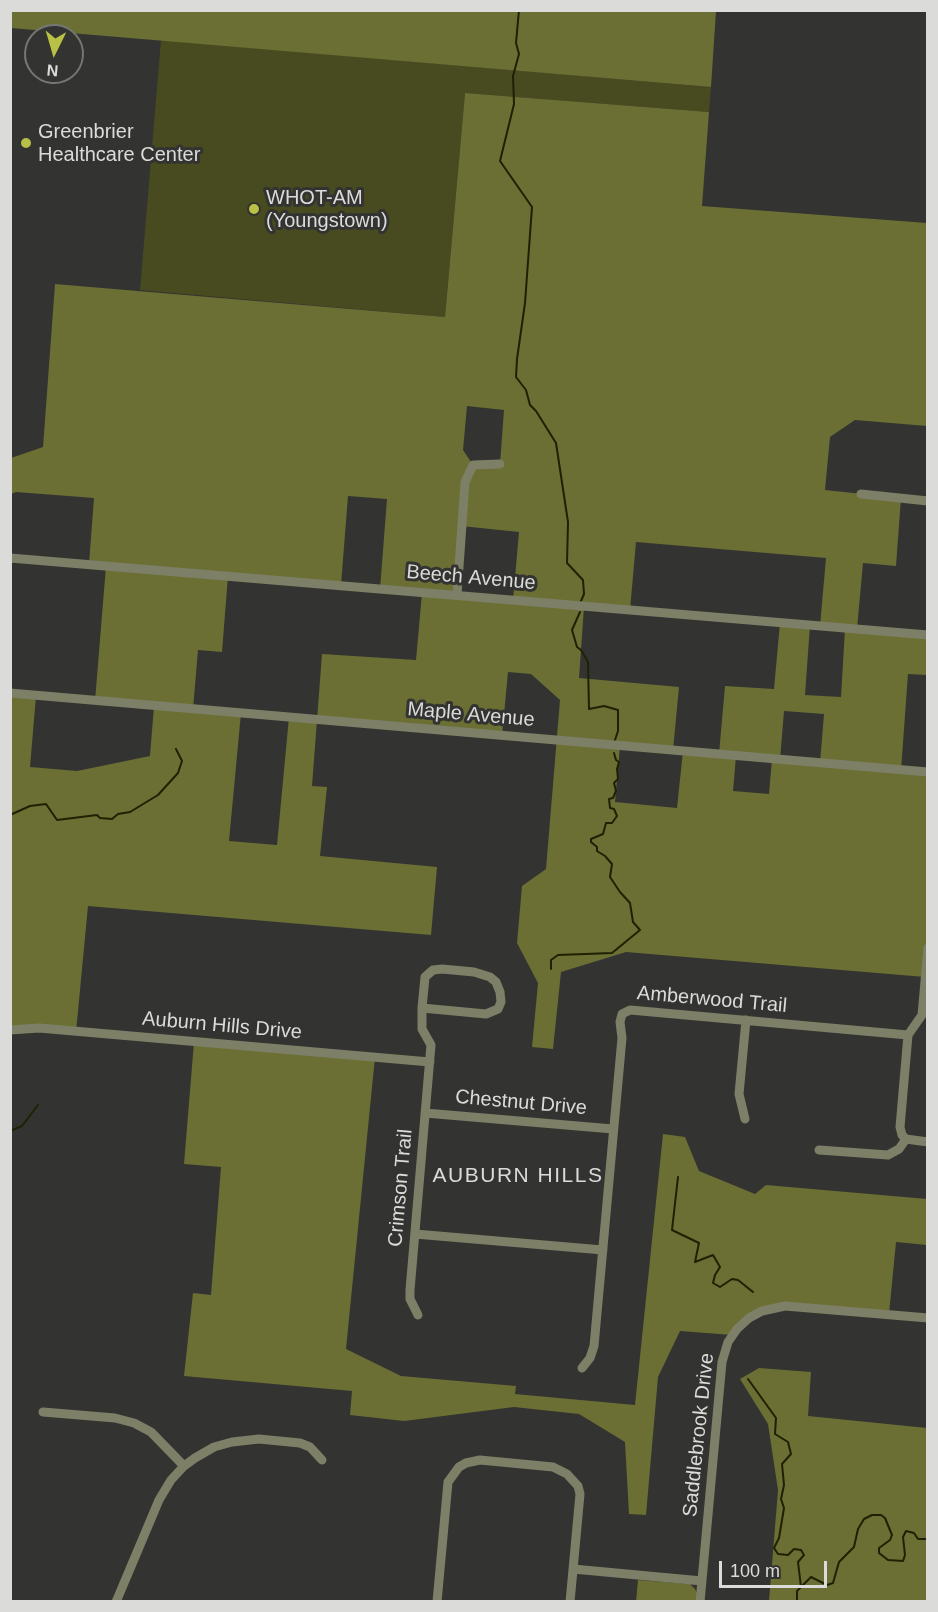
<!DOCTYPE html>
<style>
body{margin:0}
#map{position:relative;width:938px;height:1612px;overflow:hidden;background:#333331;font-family:Arial,sans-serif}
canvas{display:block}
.frame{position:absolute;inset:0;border:12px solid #dbdbda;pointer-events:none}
.north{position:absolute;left:24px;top:24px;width:60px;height:60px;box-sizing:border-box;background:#333331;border:2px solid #767675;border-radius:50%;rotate:185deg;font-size:16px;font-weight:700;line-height:24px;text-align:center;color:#dbdbda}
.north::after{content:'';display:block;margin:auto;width:21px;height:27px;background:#b9c046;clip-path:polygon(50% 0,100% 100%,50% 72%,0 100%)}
.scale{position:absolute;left:719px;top:1561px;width:108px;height:27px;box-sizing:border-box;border:3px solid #dbdbda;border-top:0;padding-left:8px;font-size:18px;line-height:21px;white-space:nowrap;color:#dbdbda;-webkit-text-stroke:4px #333331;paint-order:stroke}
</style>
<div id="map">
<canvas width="938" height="1612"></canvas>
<div class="frame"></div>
<div class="north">N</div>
<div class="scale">100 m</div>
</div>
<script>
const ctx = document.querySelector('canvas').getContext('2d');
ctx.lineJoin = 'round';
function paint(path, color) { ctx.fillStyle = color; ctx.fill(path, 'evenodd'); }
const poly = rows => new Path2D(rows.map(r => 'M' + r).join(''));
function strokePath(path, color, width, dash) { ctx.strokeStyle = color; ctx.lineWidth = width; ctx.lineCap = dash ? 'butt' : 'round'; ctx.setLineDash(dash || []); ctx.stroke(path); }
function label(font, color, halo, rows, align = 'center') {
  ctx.font = font + ' Arial,sans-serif'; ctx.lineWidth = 6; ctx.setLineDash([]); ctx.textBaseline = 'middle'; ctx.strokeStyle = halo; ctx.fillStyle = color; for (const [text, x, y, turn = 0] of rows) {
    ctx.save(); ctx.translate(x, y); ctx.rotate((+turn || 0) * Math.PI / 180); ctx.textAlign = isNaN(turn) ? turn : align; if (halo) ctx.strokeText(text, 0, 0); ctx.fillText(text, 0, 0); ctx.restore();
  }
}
const green = poly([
 [161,40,711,87,709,112,465,93,445,317,140,290]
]);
const forest = poly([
 [10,11,11,10,716,11,711,87,11,28],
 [465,93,709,112,702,206,927,223,927,426,855,420,830,437,825,490,901,498,896,566,863,563,857,629,927,635,927,675,908,674,901,770,927,772,928,948,925,977,626,952,561,972,553,1049,532,1047,538,983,517,943,522,886,546,869,560,700,531,674,508,672,502,736,317,720,312,786,327,787,320,856,437,867,431,935,88,906,76,1032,11,1030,11,693,36,696,30,767,77,771,150,756,154,706,95,701,106,566,89,564,94,498,16,492,11,494,11,458,43,447,55,284,445,317],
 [467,406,504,410,500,464,473,465,463,450],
 [348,496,387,499,380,589,422,593,416,660,322,654,317,720,289,717,277,845,229,841,241,713,193,709,198,650,222,652,228,576,341,585],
 [461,526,519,532,513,600,457,595],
 [636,542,826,558,820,626,845,629,841,697,805,695,810,625,780,623,774,689,725,686,719,754,683,751,677,808,615,802,620,746,673,750,679,687,579,678,584,607,630,610],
 [784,711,824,714,820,763,780,760],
 [736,756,772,759,769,794,733,791],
 [194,1042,375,1057,346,1349,401,1376,516,1386,515,1394,635,1405,663,1134,685,1137,699,1171,755,1194,766,1185,927,1199,927,1245,896,1242,889,1314,770,1308,732,1335,680,1331,658,1377,646,1515,629,1514,625,1442,579,1414,514,1407,404,1421,350,1415,352,1391,184,1376,193,1293,211,1295,221,1167,184,1164],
 [759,1368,811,1372,808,1416,927,1428,927,1601,769,1601,778,1490,768,1424,740,1379],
 [638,1580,690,1584,695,1589,698,1595,697,1601,636,1602]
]);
const stream = poly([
 [519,10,516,43,519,54,513,76,514,104,500,161,532,207,525,303,517,359,516,377,526,390,530,405,536,411,556,443,568,522,567,563,583,580,584,594,581,601],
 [580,612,572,630,577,647,581,650,588,662,589,709,604,706,618,710,618,731,615,740],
 [10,815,30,806,46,804,57,820,97,815,100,818,112,819,118,814,130,812,158,795,178,773,182,761,176,749],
 [551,969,551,960,558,955,612,953,640,930,633,922,630,903,620,892,610,877,612,864,605,856,597,851,597,847,591,842,591,839,603,834,606,823,612,823,617,816,614,809,610,808,609,799,613,798,616,791,614,783,618,779,617,769,619,762,616,760,614,753],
 [10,1131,22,1126,38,1105],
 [678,1177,672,1230,699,1243,695,1262,713,1255,720,1267,715,1275,713,1283,720,1287,732,1279,738,1280,753,1292],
 [748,1379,776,1418,775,1434,788,1442,791,1454,782,1464,784,1485,781,1499,784,1508,779,1538,774,1548,778,1554,788,1555,794,1549,801,1550,804,1555,798,1562,801,1587],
 [797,1602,797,1591,811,1577,827,1585,833,1583,839,1562,854,1547,858,1529,864,1519,872,1515,881,1515,885,1518,892,1535,890,1540,879,1548,879,1553,888,1560,903,1561,905,1555,903,1537,906,1531,914,1533,918,1539,928,1539]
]);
const minor = poly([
 [861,494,928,501],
 [10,558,928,635],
 [457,595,465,482,473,465,500,464],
 [10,693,928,772],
 [928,948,922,1015,908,1035,900,1127,902,1135,906,1139,928,1142],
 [442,969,474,972,490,977,496,982,500,992,501,1002,498,1009,486,1014,422,1008,425,977,433,970,442,969],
 [10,1030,39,1028,430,1062],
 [425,1113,613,1129],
 [745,1119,739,1094,746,1020],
 [819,1150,888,1155,899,1149,906,1139],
 [415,1234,603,1250],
 [418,1315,410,1299,410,1290,431,1045,422,1029,422,1008],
 [582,1368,590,1358,594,1346,622,1038,620,1022,622,1014,630,1010,908,1035],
 [43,1412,115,1418,134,1423,151,1432,184,1466],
 [573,1569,702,1581],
 [116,1602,159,1500,171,1480,184,1466,195,1458,214,1447,232,1442,259,1439,300,1443,310,1447,322,1460],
 [437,1602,448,1482,459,1467,466,1463,480,1460,553,1467,567,1474,578,1486,580,1494,570,1602],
 [700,1602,722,1362,728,1342,737,1329,749,1318,762,1311,785,1306,928,1318]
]);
const markers = [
 [26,143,6,"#b9c046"],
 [254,209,6,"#b9c046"]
];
const poiNames = [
 ["Greenbrier",38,132],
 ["Healthcare Center",38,155],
 ["WHOT-AM",266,198],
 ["(Youngstown)",266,221]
];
const streetNames = [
 ["Beech Avenue",471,578,5],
 ["Maple Avenue",471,715,5],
 ["Amberwood Trail",712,1000,5],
 ["Auburn Hills Drive",222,1026,5],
 ["Chestnut Drive",521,1103,5],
 ["Crimson Trail",401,1188,-85],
 ["Saddlebrook Drive",699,1435,-84]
];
const neighbourhoodNames = [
 ["AUBURN HILLS",518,1176]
];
paint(green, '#484b1f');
paint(forest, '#6b6f34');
strokePath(stream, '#1f2102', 2);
strokePath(minor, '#7d7f66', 9);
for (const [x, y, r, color] of markers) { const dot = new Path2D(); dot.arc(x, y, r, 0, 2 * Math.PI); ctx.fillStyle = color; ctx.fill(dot); strokePath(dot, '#333331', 2); }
label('20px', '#dbdbda', '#333331', poiNames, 'left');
label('20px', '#dbdbda', '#333331', streetNames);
ctx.letterSpacing = '1.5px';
label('21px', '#dbdbda', '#333331', neighbourhoodNames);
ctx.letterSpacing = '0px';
</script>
